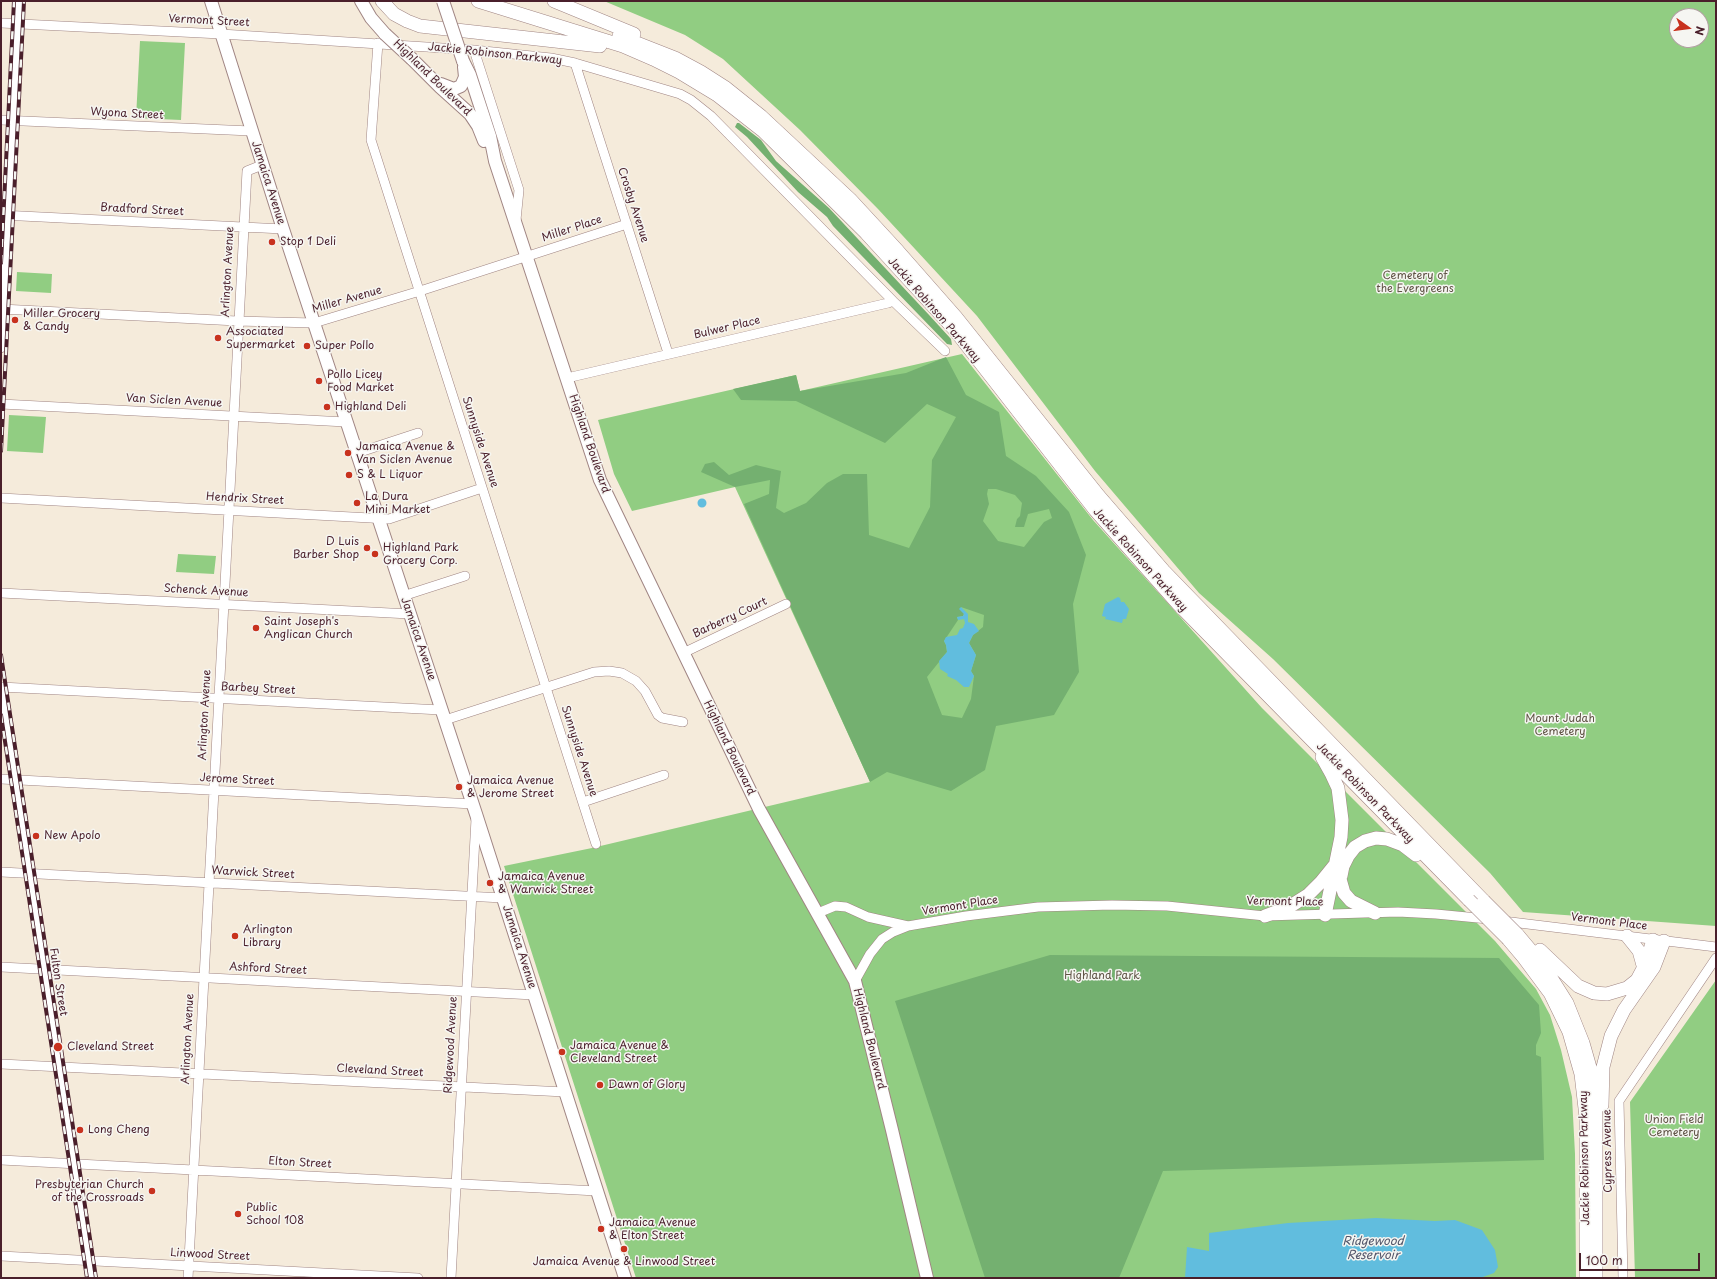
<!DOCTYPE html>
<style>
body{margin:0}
#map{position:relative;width:1717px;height:1279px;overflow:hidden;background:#f5ebdb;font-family:"Playpen Sans",sans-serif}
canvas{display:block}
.frame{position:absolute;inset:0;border:2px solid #4a1f2b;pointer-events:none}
.north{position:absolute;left:1669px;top:8px;width:40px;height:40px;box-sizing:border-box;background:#f6f6f2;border:1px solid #b1a0a2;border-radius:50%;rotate:104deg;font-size:11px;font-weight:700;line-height:16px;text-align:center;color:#4a1f2b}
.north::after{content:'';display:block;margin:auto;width:14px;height:18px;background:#c8321e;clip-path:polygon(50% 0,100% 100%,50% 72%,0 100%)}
.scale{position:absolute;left:1579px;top:1253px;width:121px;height:18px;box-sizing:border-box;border:2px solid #4a1f2b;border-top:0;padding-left:5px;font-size:12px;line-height:14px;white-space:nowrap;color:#4a1f2b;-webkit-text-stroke:3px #f6f6f2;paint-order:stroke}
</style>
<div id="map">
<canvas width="1717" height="1279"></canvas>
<div class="frame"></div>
<div class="north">N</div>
<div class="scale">100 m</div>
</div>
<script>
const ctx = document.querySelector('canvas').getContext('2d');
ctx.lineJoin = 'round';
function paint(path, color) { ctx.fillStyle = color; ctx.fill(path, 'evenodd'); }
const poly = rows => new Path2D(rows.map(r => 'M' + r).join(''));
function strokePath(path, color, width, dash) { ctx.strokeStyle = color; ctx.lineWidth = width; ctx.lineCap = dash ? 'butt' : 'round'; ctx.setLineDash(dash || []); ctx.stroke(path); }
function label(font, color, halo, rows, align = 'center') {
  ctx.font = font + ' "Playpen Sans",sans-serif'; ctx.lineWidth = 3; ctx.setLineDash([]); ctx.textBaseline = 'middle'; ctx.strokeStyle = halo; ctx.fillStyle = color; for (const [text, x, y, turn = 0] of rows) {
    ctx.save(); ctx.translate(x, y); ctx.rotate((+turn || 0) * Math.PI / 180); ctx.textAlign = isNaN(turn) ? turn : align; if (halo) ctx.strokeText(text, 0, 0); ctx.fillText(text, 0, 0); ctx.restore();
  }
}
const green = poly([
 [604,1,1716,1,1716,926,1523,912,1490,873,1273,659,1199,593,1095,471,977,316,878,209,800,130,723,59,685,35],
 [1677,16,1701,16,1701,40,1677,40],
 [140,41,185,43,181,120,136,118],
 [17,272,52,274,51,293,16,291],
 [962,354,1093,520,1262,708,1495,941,1536,989,1550,1015,1561,1050,1572,1097,1575,1154,1576,1278,636,1278,504,866,592,848,870,782,735,487,632,511,614,474,598,420,796,375,800,391],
 [9,415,46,417,43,453,7,451],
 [178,554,216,556,214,574,176,572],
 [1716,980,1716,1278,1635,1278,1630,1102]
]);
const forest = poly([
 [737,123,739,123,761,140,776,161,829,208,930,316,951,339,952,345,947,344,833,226,827,217,798,192,747,137,735,127],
 [946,357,966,395,999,412,1006,456,1036,476,1069,512,1086,555,1073,604,1079,672,1054,715,996,726,985,770,951,791,887,772,870,782,744,504,769,494,770,480,735,487,701,472,705,464,714,462,729,475,756,465,781,471,776,508,784,513,806,503,827,483,843,474,867,474,869,535,909,548,930,507,932,460,956,417,927,404,885,443,796,401,741,400,733,389,796,375,800,391,906,373],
 [988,489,996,489,1015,495,1022,503,1020,516,1017,519,1015,527,1024,527,1028,514,1049,509,1052,518,1044,522,1024,547,998,541,983,521,989,504,987,494],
 [961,607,984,615,983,627,973,635,969,643,976,655,971,671,974,676,971,699,962,718,942,715,927,677,947,652,946,645,944,641,958,620,957,617,963,616,964,613],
 [1050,955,1499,958,1539,1005,1541,1033,1536,1045,1536,1055,1541,1057,1544,1160,1163,1171,1119,1278,985,1278,895,1001]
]);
const water = poly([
 '697.5 503a4.5 4.5 0 1 1 9 0a4.5 4.5 0 1 1-9 0Z',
 [1118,597,1120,598,1121,602,1124,602,1129,609,1126,619,1123,619,1122,623,1105,619,1106,617,1102,616,1105,604],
 [961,607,968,614,968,622,974,624,979,631,973,635,969,643,976,655,971,671,974,676,969,687,964,687,956,680,947,676,948,674,940,669,939,661,947,652,946,645,944,641,946,637,957,635,960,629,963,628,965,623,964,619,958,620,957,617,963,616,964,614,959,609],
 [1376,1218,1435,1221,1455,1220,1482,1230,1495,1250,1498,1267,1494,1273,1480,1278,1185,1278,1187,1247,1209,1251,1209,1233,1288,1223]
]);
const minor = poly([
 [1,23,221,34,474,50,551,58,575,63,680,94,691,100,711,116,893,301,945,351],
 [378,43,371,140,596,844],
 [474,50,519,190,516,220],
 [575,63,668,353],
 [1,120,251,131],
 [1,215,283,229],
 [1,309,237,321,314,323,420,291,627,224],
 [1,348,19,1],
 [567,378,888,303,893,301],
 [1,404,346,422],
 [357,453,418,433],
 [1,498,389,519,482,488],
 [1,593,410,614],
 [403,596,465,576],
 [683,653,786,604],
 [1,687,441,710],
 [1,690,91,1278],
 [445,720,594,672,609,671,622,673,636,681,645,691,658,715,662,718,683,722],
 [1,779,473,804],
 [583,802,664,775],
 [1,872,503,898],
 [818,913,835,906,846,907,868,917,908,926],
 [1503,921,1716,947],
 [1,967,534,995],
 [855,981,870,954,882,939,893,932,908,926,966,916,1038,907,1112,905,1167,906,1265,916,1398,912,1436,914,1488,919],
 [1,1064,565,1092],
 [1,1160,597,1191],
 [1,1256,418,1278],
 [188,1278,247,171,262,165],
 [451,1278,476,819],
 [1623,1278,1619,1101,1716,958]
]);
const major = poly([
 [211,1,283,229,476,814,625,1278],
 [361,1,371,18,385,34],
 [412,59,440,87,470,114,478,126,484,141],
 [463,61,470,75,490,136,495,161,600,480,759,809,855,981,892,1130,927,1278],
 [441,84,454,89,461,86,465,77,464,67]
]);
const highway = poly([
 [382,1,394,14,407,21,420,26,600,46],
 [478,1,623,46,653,59,679,72,717,95,763,131,866,233,954,329,1095,510,1178,604,1469,900],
 [554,1,634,34],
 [619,36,675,58,701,72,726,88,761,116,850,199,898,251,956,317,1099,496,1164,571,1484,901],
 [1322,757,1331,773,1338,788,1342,820,1341,837,1325,915],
 [1341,876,1343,866,1348,856,1355,847,1365,841,1376,838,1387,839,1403,845,1416,855],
 [1340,879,1344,893,1351,901,1375,913],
 [1265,916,1289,907,1308,895,1321,882,1334,866],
 [1517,934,1543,965,1567,1003,1583,1043,1591,1071,1596,1115,1596,1278],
 [1627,936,1639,951,1644,969],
 [1508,939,1524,958,1550,993,1569,1032,1581,1074,1586,1117,1586,1278],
 [1540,950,1578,986,1594,993,1607,994,1627,988,1637,980,1646,963,1653,940],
 [1602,1105,1603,1067,1611,1036,1624,1010,1654,967,1664,941]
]);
const rail = poly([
 [1,263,14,1],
 [1,451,24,1],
 [1,655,96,1278],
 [1,715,87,1278]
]);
const majorBridge = poly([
 [443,1,463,61],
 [385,34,412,59]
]);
const highwayBridge = poly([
 [1469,900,1508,939],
 [1484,901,1517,934]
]);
const markers = [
 [272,242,4,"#c8321e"],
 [15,320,4,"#c8321e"],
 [218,338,4,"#c8321e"],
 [307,346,4,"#c8321e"],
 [319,381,4,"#c8321e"],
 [327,407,4,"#c8321e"],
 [348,453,4,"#c8321e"],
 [349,475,4,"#c8321e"],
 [357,503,4,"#c8321e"],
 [367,548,4,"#c8321e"],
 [375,554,4,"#c8321e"],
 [256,628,4,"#c8321e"],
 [459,787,4,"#c8321e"],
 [36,836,4,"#c8321e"],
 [490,883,4,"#c8321e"],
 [235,936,4,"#c8321e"],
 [58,1047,5,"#c8321e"],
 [562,1052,4,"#c8321e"],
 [600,1085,4,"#c8321e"],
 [80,1130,4,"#c8321e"],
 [152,1191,4,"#c8321e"],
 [238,1214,4,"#c8321e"],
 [601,1229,4,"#c8321e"],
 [624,1249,4,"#c8321e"]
];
const streetNames = [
 ["Vermont Street",209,21,3],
 ["Jackie Robinson Parkway",495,54,6],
 ["Highland Boulevard",432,78,44],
 ["Wyona Street",127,114,3],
 ["Jamaica Avenue",268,183,72],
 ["Crosby Avenue",633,205,72],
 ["Bradford Street",142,210,3],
 ["Miller Place",572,229,-18],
 ["Arlington Avenue",228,272,-87],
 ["Miller Avenue",347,300,-16],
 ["Jackie Robinson Parkway",934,310,49],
 ["Bulwer Place",727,328,-13],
 ["Van Siclen Avenue",174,401,3],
 ["Sunnyside Avenue",480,442,72],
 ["Highland Boulevard",589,444,71],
 ["Hendrix Street",245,499,3],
 ["Jackie Robinson Parkway",1140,560,48],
 ["Schenck Avenue",206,591,3],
 ["Barberry Court",730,618,-25],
 ["Jamaica Avenue",418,639,71],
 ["Barbey Street",258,689,3],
 ["Arlington Avenue",205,715,-87],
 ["Highland Boulevard",729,748,64],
 ["Sunnyside Avenue",579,751,72],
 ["Jerome Street",237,780,3],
 ["Jackie Robinson Parkway",1365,793,46],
 ["Warwick Street",253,873,3],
 ["Vermont Place",1285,902,1],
 ["Vermont Place",960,906,-9],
 ["Vermont Place",1609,922,7],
 ["Jamaica Avenue",519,947,72],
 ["Ashford Street",268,969,3],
 ["Fulton Street",58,982,81],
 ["Arlington Avenue",188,1039,-87],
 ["Highland Boulevard",869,1039,76],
 ["Ridgewood Avenue",451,1045,-87],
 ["Cleveland Street",380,1071,3],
 ["Cypress Avenue",1608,1151,-91],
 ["Jackie Robinson Parkway",1585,1158,-91],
 ["Elton Street",300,1163,3],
 ["Linwood Street",210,1255,3]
];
const poiNames = [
 ["Stop 1 Deli",280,242],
 ["Miller Grocery",23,314],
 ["& Candy",23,327],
 ["Associated",226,332],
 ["Supermarket",226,345],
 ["Super Pollo",315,346],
 ["Pollo Licey",327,375],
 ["Food Market",327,388],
 ["Highland Deli",335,407],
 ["Jamaica Avenue &",356,447],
 ["Van Siclen Avenue",356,460],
 ["S & L Liquor",357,475],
 ["La Dura",365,497],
 ["Mini Market",365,510],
 ["D Luis",359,542,"right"],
 ["Barber Shop",359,555,"right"],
 ["Highland Park",383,548],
 ["Grocery Corp.",383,561],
 ["Saint Joseph's",264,622],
 ["Anglican Church",264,635],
 ["Jamaica Avenue",467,781],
 ["& Jerome Street",467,794],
 ["New Apolo",44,836],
 ["Jamaica Avenue",498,877],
 ["& Warwick Street",498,890],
 ["Arlington",243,930],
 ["Library",243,943],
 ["Jamaica Avenue &",570,1046],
 ["Cleveland Street",570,1059],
 ["Cleveland Street",67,1047],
 ["Dawn of Glory",608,1085],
 ["Long Cheng",88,1130],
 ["Presbyterian Church",144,1185,"right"],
 ["of the Crossroads",144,1198,"right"],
 ["Public",246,1208],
 ["School 108",246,1221],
 ["Jamaica Avenue",609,1223],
 ["& Elton Street",609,1236],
 ["Jamaica Avenue & Linwood Street",624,1262,"center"]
];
const parkNames = [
 ["Cemetery of",1415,276],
 ["the Evergreens",1415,289],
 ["Mount Judah",1560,719],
 ["Cemetery",1560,732],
 ["Highland Park",1102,976],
 ["Union Field",1674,1120],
 ["Cemetery",1674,1133]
];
const waterNames = [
 ["Ridgewood",1373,1242],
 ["Reservoir",1373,1256]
];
paint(green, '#91cd82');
paint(forest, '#74b070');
paint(water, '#61bdde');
strokePath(minor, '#a08583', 10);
strokePath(major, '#a08583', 14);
strokePath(highway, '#a08583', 14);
strokePath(minor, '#fff', 9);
strokePath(major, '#fff', 12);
strokePath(highway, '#fff', 13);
strokePath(rail, '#4a1f2b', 4);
strokePath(rail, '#f6f6f2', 2.5, [8]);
strokePath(majorBridge, '#a08583', 14, []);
strokePath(highwayBridge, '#a08583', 14, []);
strokePath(majorBridge, '#fff', 12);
strokePath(highwayBridge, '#fff', 13);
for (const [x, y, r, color] of markers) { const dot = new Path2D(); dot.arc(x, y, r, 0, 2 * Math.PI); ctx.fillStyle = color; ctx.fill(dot); strokePath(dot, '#f6f6f2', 1.5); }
label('11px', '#4a1f2b', '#f6f6f2', streetNames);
label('11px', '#4a1f2b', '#f6f6f2', poiNames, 'left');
label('11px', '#5f5345', '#f6f6f2', parkNames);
label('italic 12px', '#52566a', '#f6f6f2', waterNames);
</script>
